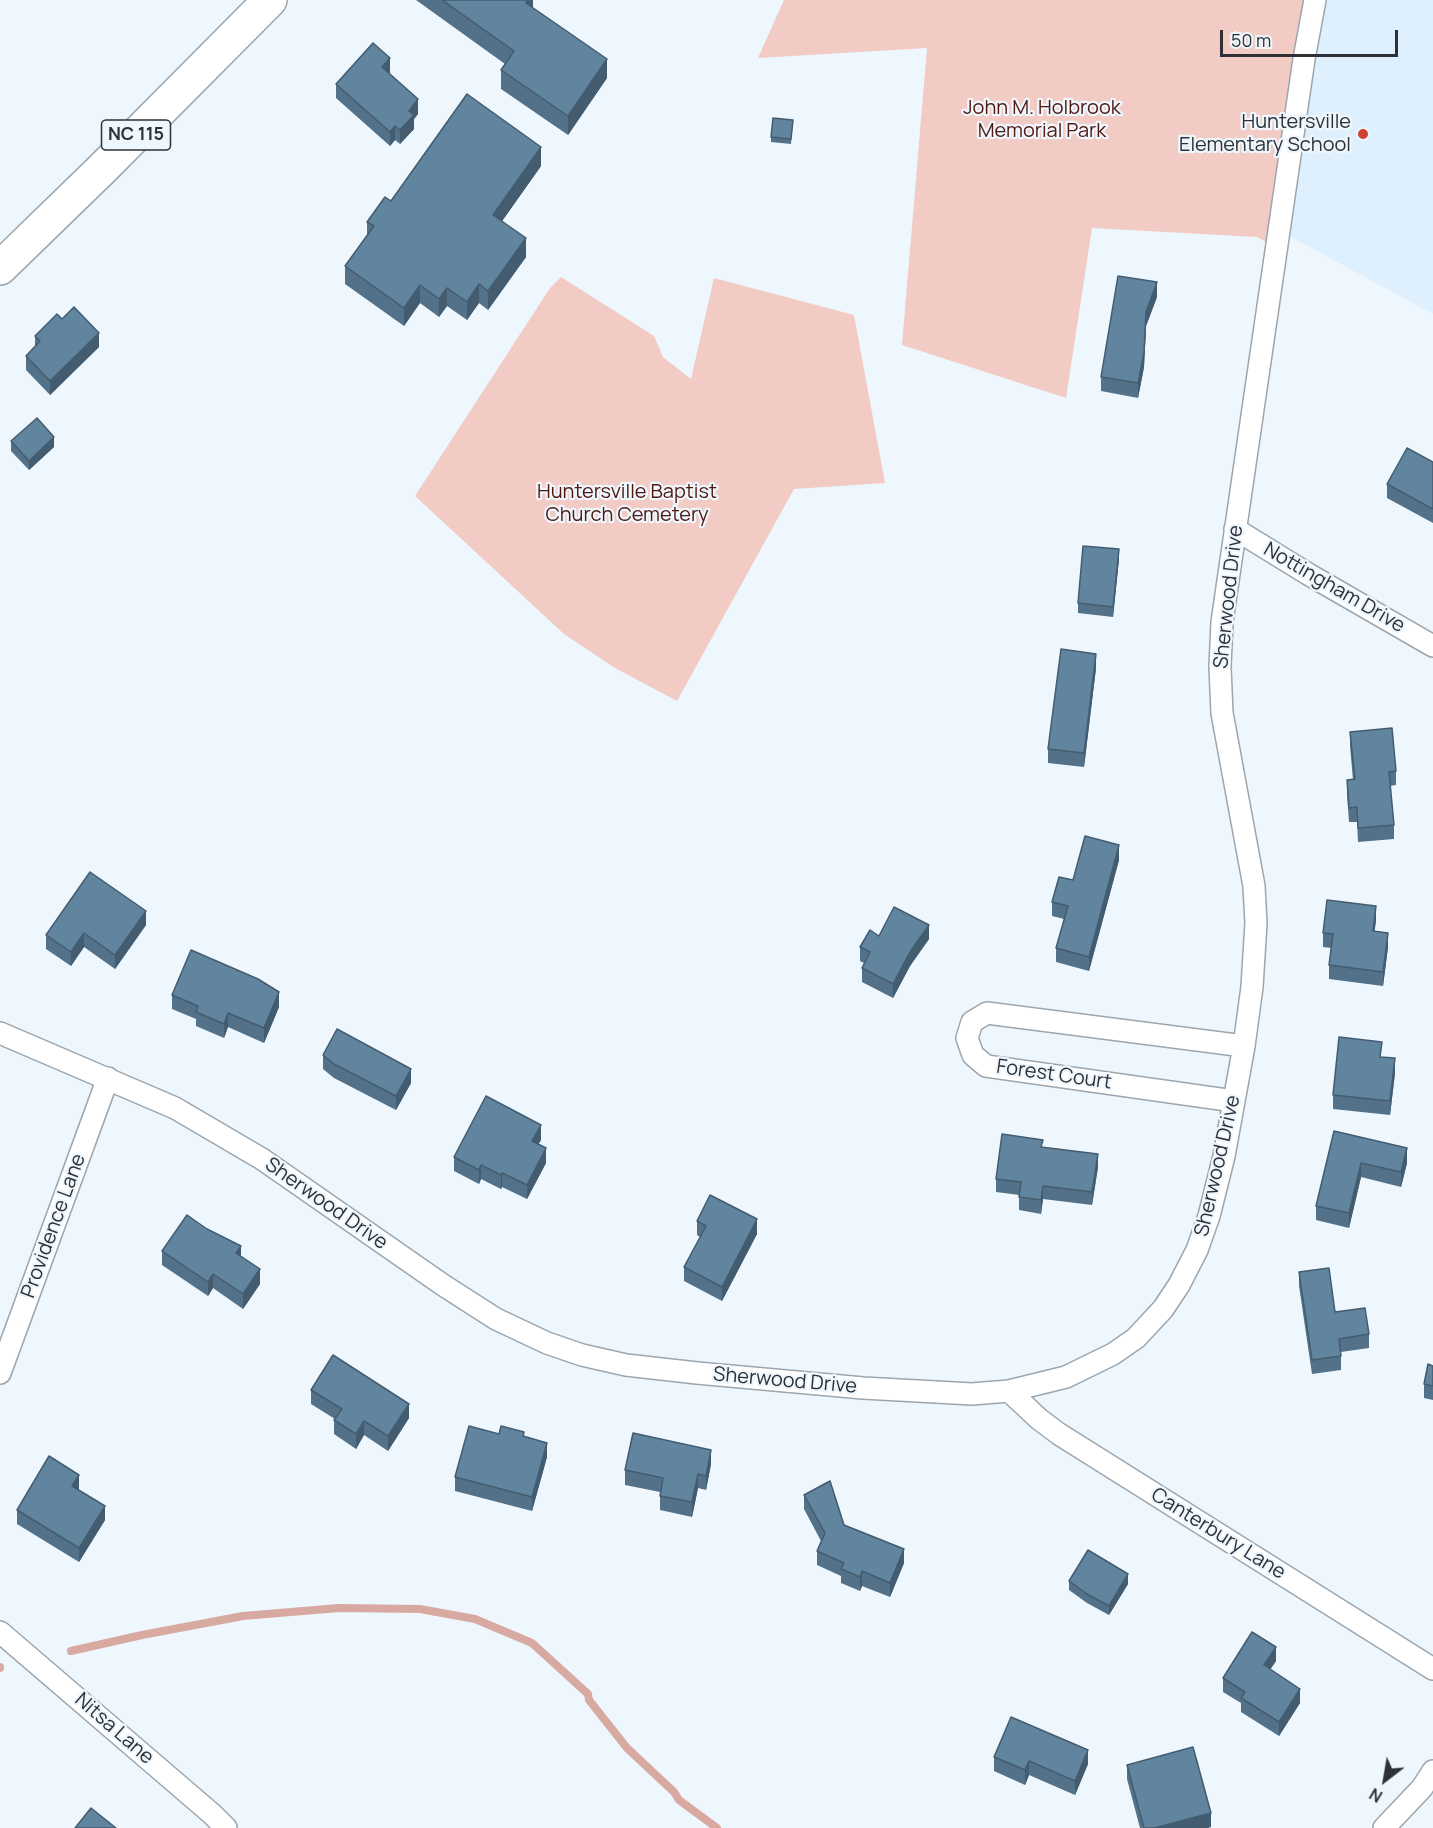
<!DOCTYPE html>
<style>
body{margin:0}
#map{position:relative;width:1433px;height:1828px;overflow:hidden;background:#eef7fe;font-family:Manrope,sans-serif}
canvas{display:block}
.north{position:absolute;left:1355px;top:1750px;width:60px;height:60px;-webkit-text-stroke:4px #eef7fe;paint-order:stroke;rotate:211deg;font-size:16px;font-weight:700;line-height:24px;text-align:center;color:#2e3236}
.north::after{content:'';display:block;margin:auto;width:21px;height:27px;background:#2e3236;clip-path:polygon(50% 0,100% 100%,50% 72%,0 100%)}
.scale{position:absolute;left:1220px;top:30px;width:178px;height:27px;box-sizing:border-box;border:3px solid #2e3236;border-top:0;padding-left:8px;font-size:18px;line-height:21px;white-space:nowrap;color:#2e3236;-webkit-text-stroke:4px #eef7fe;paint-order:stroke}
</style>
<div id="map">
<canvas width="1433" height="1828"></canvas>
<div class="north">N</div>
<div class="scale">50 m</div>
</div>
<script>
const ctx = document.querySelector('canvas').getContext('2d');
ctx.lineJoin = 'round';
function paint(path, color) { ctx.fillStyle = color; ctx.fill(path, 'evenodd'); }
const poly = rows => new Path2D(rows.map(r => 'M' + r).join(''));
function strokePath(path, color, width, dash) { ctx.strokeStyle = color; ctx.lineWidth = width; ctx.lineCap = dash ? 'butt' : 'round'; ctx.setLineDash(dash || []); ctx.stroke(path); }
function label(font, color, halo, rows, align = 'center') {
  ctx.font = font + ' Manrope,sans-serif'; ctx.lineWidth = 4.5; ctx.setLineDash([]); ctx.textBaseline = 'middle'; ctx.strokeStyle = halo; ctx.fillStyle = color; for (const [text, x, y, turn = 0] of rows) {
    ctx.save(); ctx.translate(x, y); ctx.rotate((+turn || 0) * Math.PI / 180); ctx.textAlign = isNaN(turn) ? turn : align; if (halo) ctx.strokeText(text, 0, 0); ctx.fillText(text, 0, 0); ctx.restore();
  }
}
const built = poly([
 [1315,0,1433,0,1433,314,1280,231]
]);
const green = poly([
 [784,0,1315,0,1277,248,1257,237,1092,228,1066,398,902,345,927,48,758,58],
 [561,277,654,336,663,357,691,379,714,278,854,315,885,483,794,489,677,701,615,668,564,634,415,496,550,288]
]);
const stream = poly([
 [71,1651,142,1635,243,1616,339,1608,420,1609,475,1619,532,1643,588,1694,589,1700,627,1748,674,1792,679,1800,717,1828],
 [0,1668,0,1667]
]);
const minor = poly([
 [1235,529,1308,574,1433,646],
 [0,1033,175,1108,262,1159,443,1285,496,1319,547,1343,582,1355,626,1365,697,1373,863,1388,972,1394,1009,1391,1066,1377,1113,1354,1136,1338,1163,1309,1179,1285,1197,1250,1209,1216,1224,1156,1244,1046,1252,987,1256,923,1254,886,1222,713,1220,667,1222,622,1304,59,1315,0],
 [1234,1101,986,1066,973,1055,967,1038,972,1022,987,1013,1244,1046],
 [0,1373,108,1078],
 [1009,1391,1039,1419,1059,1434,1433,1669],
 [0,1632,212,1814,226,1828],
 [1384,1828,1422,1788,1433,1771]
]);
const primary = poly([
 [0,268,102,169,270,0]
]);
const wall = poly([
 [416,0,533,0,533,8,607,78,568,135,501,89,501,70,505,64],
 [389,73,418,114,414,119,414,129,400,144,395,140,390,146,336,98,336,84,390,73],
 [793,120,791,144,771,142,771,137],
 [541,166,502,221,526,257,488,310,479,303,467,320,447,306,439,317,420,303,404,326,345,284,345,266,367,235,367,222,391,201],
 [1157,297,1146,326,1144,367,1138,398,1101,391,1101,377],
 [62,319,99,347,50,395,26,370,26,356,35,347,35,336],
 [11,441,54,447,29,470,11,451],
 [1433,462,1433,523,1387,498,1387,484],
 [1119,559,1113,617,1078,613,1078,603],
 [1096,668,1084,767,1048,763,1048,749],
 [1350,732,1396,771,1396,785,1390,786,1394,825,1394,839,1358,842,1357,822,1349,822,1347,794,1347,780,1353,780,1350,746],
 [1119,860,1089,971,1056,962,1056,948,1064,919,1052,916,1052,902,1073,880],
 [1376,920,1374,932,1388,947,1383,986,1329,979,1329,965,1331,948,1323,947,1323,933],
 [146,925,115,969,84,947,71,966,46,949,46,935],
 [879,936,929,939,910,966,893,998,862,982,862,968,864,963,860,961,860,947],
 [172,995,279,1007,264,1043,228,1027,224,1038,196,1026,196,1019,172,1009],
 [323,1055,411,1083,396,1110,334,1078,323,1069],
 [1382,1057,1395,1073,1390,1115,1333,1109,1333,1095],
 [1334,1131,1407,1163,1401,1187,1361,1177,1349,1228,1316,1220,1316,1206],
 [541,1140,538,1144,546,1163,527,1199,502,1187,501,1189,481,1179,479,1184,454,1171,454,1157],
 [1043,1147,1098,1167,1092,1205,1043,1199,1041,1214,1019,1210,1019,1195,996,1192,996,1179],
 [697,1221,757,1234,722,1301,684,1281,684,1267,700,1237,697,1235],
 [162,1251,241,1256,260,1284,243,1309,213,1288,208,1296,162,1265],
 [1299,1272,1335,1312,1369,1334,1369,1348,1341,1352,1341,1370,1312,1374,1299,1286],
 [1433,1366,1433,1400,1424,1398,1424,1384],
 [311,1390,409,1418,388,1451,364,1435,356,1449,334,1434,334,1420,335,1419,311,1404],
 [499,1434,524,1436,547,1457,532,1511,455,1491,455,1477],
 [711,1464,706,1490,698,1488,692,1517,660,1510,660,1492,625,1485,625,1470],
 [79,1489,78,1490,105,1520,79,1562,17,1524,17,1510],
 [804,1495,844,1525,904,1563,890,1597,862,1586,860,1591,841,1583,841,1576,817,1565,817,1551,821,1541,804,1509],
 [1069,1581,1128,1584,1109,1615,1087,1603,1069,1590],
 [1276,1661,1270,1669,1300,1703,1279,1736,1241,1712,1241,1703,1223,1692,1223,1678],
 [994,1757,1088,1764,1075,1795,1029,1775,1025,1785,994,1771],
 [1127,1765,1211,1827,1140,1828,1127,1779]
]);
const shadedWall = poly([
 [528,0,533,0,533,12,526,3],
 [390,58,390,73,382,81,382,67],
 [607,59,607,78,568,135,568,116],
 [418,99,418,114,414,119,414,129,400,144,400,130,409,111],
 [395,126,395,140,390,146,390,132],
 [541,147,541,166,493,234,493,215],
 [526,238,526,257,488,310,488,291],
 [1157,282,1157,297,1146,326,1144,367,1138,398,1138,383,1146,312],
 [479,284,479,303,467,320,467,302],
 [420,285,420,303,404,326,404,308],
 [447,288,447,306,439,317,439,299],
 [99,333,99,347,50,395,50,381],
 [54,437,54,447,29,470,29,461],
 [1119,549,1119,559,1113,617,1113,607],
 [1096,654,1096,668,1084,767,1084,753],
 [1119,845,1119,860,1089,971,1089,957],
 [1376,906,1376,920,1373,946,1373,931],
 [146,911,146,925,115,969,115,955],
 [929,925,929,939,910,966,893,998,893,984,910,952],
 [84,933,84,947,71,966,71,952],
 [1388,933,1388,947,1383,986,1383,972],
 [279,992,279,1007,264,1043,264,1028],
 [228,1013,228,1027,224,1038,224,1024],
 [1395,1058,1395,1073,1390,1115,1390,1101],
 [411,1069,411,1083,396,1110,396,1096],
 [541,1125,541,1140,532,1155,532,1141],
 [546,1148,546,1163,527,1199,527,1185],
 [1407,1148,1407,1163,1401,1187,1401,1172],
 [1098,1154,1098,1167,1092,1205,1092,1192],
 [1361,1163,1361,1177,1349,1228,1349,1213],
 [481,1165,481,1179,479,1184,479,1170],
 [502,1173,502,1187,501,1189,501,1175],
 [1043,1186,1043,1199,1041,1214,1041,1200],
 [757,1219,757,1234,722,1301,722,1287],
 [241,1246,241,1260,236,1253],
 [260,1269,260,1284,243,1309,243,1294],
 [213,1274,213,1288,208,1296,208,1282],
 [409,1404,409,1418,388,1451,388,1436],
 [364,1421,364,1435,356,1449,356,1434],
 [547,1443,547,1457,532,1511,532,1497],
 [711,1450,711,1464,706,1490,706,1476],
 [698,1474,698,1488,692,1517,692,1502],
 [79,1475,79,1489,72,1500,72,1486],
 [105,1506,105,1520,79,1562,79,1548],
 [904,1549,904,1563,890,1597,890,1583],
 [862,1571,862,1586,860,1591,860,1577],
 [1128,1574,1128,1584,1109,1615,1109,1606],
 [1276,1647,1276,1661,1264,1679,1264,1665],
 [1300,1689,1300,1703,1279,1736,1279,1722],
 [1088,1750,1088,1764,1075,1795,1075,1781],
 [1029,1761,1029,1775,1025,1785,1025,1770],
 [1211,1813,1211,1827,1208,1828,1154,1828]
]);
const building = poly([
 [442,0,528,0,526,3,607,59,568,116,501,70,514,51,442,0],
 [373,43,390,58,382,67,418,99,409,111,414,115,400,130,395,126,390,132,336,84,373,43],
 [467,94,541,147,493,215,526,238,488,291,479,284,467,302,447,288,439,299,420,285,404,308,345,266,374,226,367,222,385,197,391,201,467,94],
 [773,118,793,120,791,139,771,137,773,118],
 [1118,276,1157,282,1146,312,1144,353,1138,383,1101,377,1118,276],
 [74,307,99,333,50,381,26,356,40,341,35,336,57,314,62,319,74,307],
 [37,418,54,437,29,461,11,441,37,418],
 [1407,448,1433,462,1433,509,1387,484,1407,448],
 [1083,546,1119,549,1113,607,1078,603,1083,546],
 [1061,649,1096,654,1084,753,1048,749,1061,649],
 [1392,728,1396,771,1389,772,1394,825,1358,828,1357,807,1349,808,1347,780,1355,779,1350,732,1392,728],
 [1085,836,1119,845,1089,957,1056,948,1068,906,1052,902,1059,877,1073,880,1085,836],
 [90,872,146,911,115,955,84,933,71,952,46,935,90,872],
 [1327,900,1376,906,1373,931,1388,933,1383,972,1329,965,1333,934,1323,933,1327,900],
 [894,907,929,925,910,952,893,984,862,968,870,952,860,947,870,930,879,936,894,907],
 [191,950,258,979,279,992,264,1028,228,1013,224,1024,196,1012,198,1006,172,995,191,950],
 [337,1029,411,1069,396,1096,334,1064,323,1055,337,1029],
 [1339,1037,1382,1042,1380,1057,1395,1058,1390,1101,1333,1095,1339,1037],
 [486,1096,541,1125,532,1141,546,1148,527,1185,502,1173,501,1175,481,1165,479,1170,454,1157,486,1096],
 [1334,1131,1407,1148,1401,1172,1361,1163,1349,1213,1316,1206,1334,1131],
 [1002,1134,1043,1140,1041,1147,1098,1154,1092,1192,1043,1186,1041,1200,1019,1197,1021,1182,996,1179,1002,1134],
 [710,1195,757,1219,722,1287,684,1267,706,1226,697,1221,710,1195],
 [187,1215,207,1229,241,1246,236,1253,260,1269,243,1294,213,1274,208,1282,162,1251,187,1215],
 [1329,1268,1335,1312,1365,1308,1369,1334,1339,1339,1341,1356,1312,1360,1299,1272,1329,1268],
 [333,1355,409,1404,388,1436,364,1421,356,1434,334,1420,342,1409,311,1390,333,1355],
 [1428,1364,1433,1366,1433,1386,1424,1384,1428,1364],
 [469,1426,499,1434,501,1426,524,1432,523,1436,547,1443,532,1497,455,1477,469,1426],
 [633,1433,711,1450,706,1476,698,1474,692,1502,660,1496,663,1478,625,1470,633,1433],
 [49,1456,79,1475,72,1486,105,1506,79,1548,17,1510,49,1456],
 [830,1481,844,1525,904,1549,890,1583,862,1571,860,1577,841,1569,844,1563,817,1551,825,1533,804,1495,830,1481],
 [1088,1550,1128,1574,1109,1606,1087,1594,1069,1581,1088,1550],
 [1252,1632,1276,1647,1264,1665,1300,1689,1279,1722,1241,1698,1245,1692,1223,1678,1252,1632],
 [1011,1717,1088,1750,1075,1781,1029,1761,1025,1770,994,1757,1011,1717],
 [1193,1747,1211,1813,1154,1828,1144,1828,1127,1765,1193,1747],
 [91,1808,116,1828,75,1828,91,1808]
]);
const markers = [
 [1363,134,6,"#cd4130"]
];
const shields = [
 [136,135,69]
];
const shieldNames = [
 ["NC 115",136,135]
];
const parkNames = [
 ["John M. Holbrook",1042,108],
 ["Memorial Park",1042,131],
 ["Huntersville Baptist",627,492],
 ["Church Cemetery",627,515]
];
const poiNames = [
 ["Huntersville",1351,122],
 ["Elementary School",1351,145]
];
const streetNames = [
 ["Nottingham Drive",1334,588,30],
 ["Sherwood Drive",1229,597,-84],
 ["Forest Court",1054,1075,8],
 ["Sherwood Drive",1218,1166,-77],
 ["Sherwood Drive",326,1204,35],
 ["Providence Lane",54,1226,-70],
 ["Sherwood Drive",785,1381,5],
 ["Canterbury Lane",1218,1534,32],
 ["Nitsa Lane",114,1729,41]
];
paint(built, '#deeffd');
paint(green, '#f1cbc4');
strokePath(stream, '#d8a9a0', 8);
strokePath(minor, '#9ca6ae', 24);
strokePath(primary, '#9ca6ae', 36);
strokePath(minor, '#fff', 21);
strokePath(primary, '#fff', 33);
paint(wall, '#537289');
paint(shadedWall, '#445c6f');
paint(building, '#61849f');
strokePath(building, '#445c6f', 1.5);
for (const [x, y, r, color] of markers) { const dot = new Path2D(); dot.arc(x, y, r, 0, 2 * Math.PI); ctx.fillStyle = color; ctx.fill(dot); strokePath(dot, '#eef7fe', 2); }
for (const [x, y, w] of shields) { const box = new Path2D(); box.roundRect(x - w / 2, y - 15, w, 30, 4.5); ctx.fillStyle = '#eef7fe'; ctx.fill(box); strokePath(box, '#2e3236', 1.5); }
label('bold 18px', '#2e3236', null, shieldNames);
label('20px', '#511810', '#eef7fe', parkNames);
label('20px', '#2e3236', '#eef7fe', poiNames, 'right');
label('20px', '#2e3236', '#eef7fe', streetNames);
</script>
